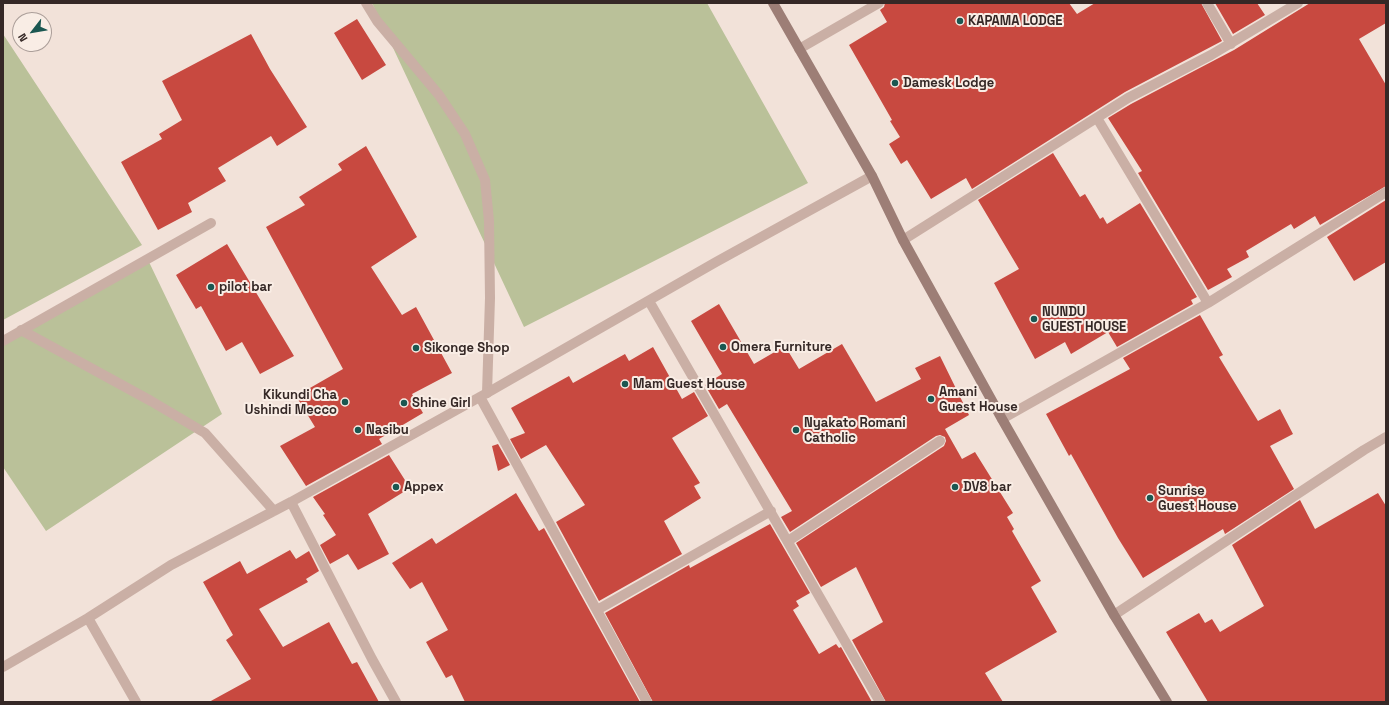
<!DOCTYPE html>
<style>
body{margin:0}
#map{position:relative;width:1389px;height:705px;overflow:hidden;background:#f2e2d9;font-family:"Space Grotesk",sans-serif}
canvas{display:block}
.frame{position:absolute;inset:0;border:4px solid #352826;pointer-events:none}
.north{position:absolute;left:12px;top:12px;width:40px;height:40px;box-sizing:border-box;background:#f9ede5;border:1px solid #ab9e99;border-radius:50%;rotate:239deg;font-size:11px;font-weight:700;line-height:16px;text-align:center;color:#352826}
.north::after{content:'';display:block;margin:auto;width:14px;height:18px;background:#1b5751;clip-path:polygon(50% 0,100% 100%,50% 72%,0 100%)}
</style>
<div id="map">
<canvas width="1389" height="705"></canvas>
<div class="frame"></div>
<div class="north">N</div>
</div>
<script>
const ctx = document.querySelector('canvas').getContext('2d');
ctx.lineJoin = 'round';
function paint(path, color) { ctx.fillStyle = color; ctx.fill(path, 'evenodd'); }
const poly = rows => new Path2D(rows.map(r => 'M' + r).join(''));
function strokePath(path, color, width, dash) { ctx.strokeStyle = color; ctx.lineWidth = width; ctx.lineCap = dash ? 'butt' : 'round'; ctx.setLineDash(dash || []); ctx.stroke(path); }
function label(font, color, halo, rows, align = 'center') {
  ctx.font = font + ' "Space Grotesk",sans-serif'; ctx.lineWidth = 4; ctx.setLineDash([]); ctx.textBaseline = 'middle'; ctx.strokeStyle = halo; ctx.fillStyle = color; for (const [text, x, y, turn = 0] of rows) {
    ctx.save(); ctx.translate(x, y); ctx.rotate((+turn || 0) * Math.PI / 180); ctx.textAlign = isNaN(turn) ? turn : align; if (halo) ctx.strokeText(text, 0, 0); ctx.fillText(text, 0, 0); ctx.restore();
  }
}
const green = poly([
 [372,3,707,3,808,183,524,327],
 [3,34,142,245,3,320],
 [149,262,222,414,46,531,3,467,3,338]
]);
const building = poly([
 [885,3,1069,3,1077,14,1095,3,1201,3,1222,41,1125,92,972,189,966,178,931,199,907,160,901,164,889,144,900,137,890,121,892,120,849,45,887,22,880,10,884,7],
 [1215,3,1257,3,1265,15,1233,34],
 [1310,3,1386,3,1386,23,1359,39,1386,85,1386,186,1320,225,1315,216,1294,229,1291,224,1246,251,1249,257,1227,269,1232,277,1208,290,1138,173,1142,171,1108,118,1131,104,1234,50],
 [357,19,386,65,362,80,334,33],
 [251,34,270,69,307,127,277,146,271,136,218,168,226,181,188,203,192,212,158,230,121,162,162,139,159,134,182,120,162,81],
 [366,146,417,237,371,267,402,315,416,307,452,373,412,394,423,413,379,439,382,444,306,486,280,446,315,427,296,396,343,369,266,227,305,205,299,197,342,170,338,164],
 [1053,153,1080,197,1085,194,1100,219,1103,217,1107,224,1140,203,1197,297,1191,300,1193,304,1117,347,1108,332,1071,354,1065,342,1035,359,994,283,1019,269,978,200],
 [1386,200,1386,262,1354,281,1327,237],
 [227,244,294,356,260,374,242,342,226,351,201,306,196,309,176,275],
 [719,304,754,364,785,346,799,369,842,344,876,402,921,379,915,368,940,356,969,415,945,429,962,459,975,452,1013,513,1007,517,1014,529,1012,531,1041,581,1031,587,1057,632,985,673,1003,702,886,702,852,640,883,622,856,567,821,587,796,543,944,446,946,441,945,437,940,435,936,436,790,532,781,517,792,511,727,404,719,409,705,385,722,374,691,321],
 [1200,315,1223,355,1219,357,1258,421,1280,409,1293,434,1270,446,1294,489,1225,534,1223,529,1143,578,1118,538,1071,454,1069,456,1046,414,1130,369,1123,358],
 [653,347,682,399,694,392,708,416,672,438,700,483,694,486,701,498,664,521,682,554,599,601,556,522,585,505,546,445,521,459,510,439,525,433,511,408,569,376,573,383,625,354,629,361],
 [498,444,510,465,498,471,492,446],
 [389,455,410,488,368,514,389,554,358,570,348,554,330,564,320,545,336,535,323,515,325,514,313,497],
 [516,493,539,531,544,528,640,702,465,702,452,675,446,678,426,642,448,630,422,582,410,589,392,563,432,538,436,544],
 [1378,493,1386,506,1386,702,1208,702,1166,632,1199,613,1205,623,1212,619,1220,632,1264,606,1232,545,1300,500,1315,529],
 [770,524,810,593,796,601,799,606,793,610,819,654,836,644,839,648,841,647,872,702,653,702,605,613,689,565,690,568],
 [290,550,296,559,309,551,319,571,306,579,308,582,259,609,283,647,329,622,352,664,357,662,379,702,209,702,251,679,226,640,233,635,203,582,240,561,247,574]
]);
const lane = poly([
 [366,3,377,21,439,95,465,134,485,180,489,221,490,298,487,393]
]);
const street = poly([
 [1207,3,1231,44],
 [799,49,879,3],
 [1097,118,1208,303],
 [903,240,1128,98,1211,55,1298,3],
 [649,301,880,702],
 [21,330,151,401,205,433,274,511],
 [3,341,211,223],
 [480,397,647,702],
 [1002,419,1208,303,1386,192],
 [291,502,372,659,396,702],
 [788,541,940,441],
 [597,610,771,511],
 [1114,615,1364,450,1386,437],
 [88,618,136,702],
 [3,667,88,618,171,565,291,502,487,393,716,262,872,176]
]);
const secondary = poly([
 [773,3,872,176,903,240,1002,419,1114,615,1167,702]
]);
const markers = [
 [960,21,4,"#1b5751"],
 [895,83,4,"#1b5751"],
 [211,287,4,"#1b5751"],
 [1034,319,4,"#1b5751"],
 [723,347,4,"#1b5751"],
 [416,348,4,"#1b5751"],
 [625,384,4,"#1b5751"],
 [931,399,4,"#1b5751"],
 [345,402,4,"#1b5751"],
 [404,403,4,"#1b5751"],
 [358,430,4,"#1b5751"],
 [796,430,4,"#1b5751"],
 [396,487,4,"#1b5751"],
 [955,487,4,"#1b5751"],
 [1150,498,4,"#1b5751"]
];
const poiNames = [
 ["KAPAMA LODGE",968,21],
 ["Damesk Lodge",903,83],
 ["pilot bar",219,287],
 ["NUNDU",1042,312],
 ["GUEST HOUSE",1042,327],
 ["Omera Furniture",731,347],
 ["Sikonge Shop",424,348],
 ["Mam Guest House",633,384],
 ["Amani",939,392],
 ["Guest House",939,407],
 ["Kikundi Cha",337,395,"right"],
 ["Ushindi Mecco",337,410,"right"],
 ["Shine Girl",412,403],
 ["Nyakato Romani",804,423],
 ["Catholic",804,438],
 ["Nasibu",366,430],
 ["Appex",404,487],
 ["DV8 bar",963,487],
 ["Sunrise",1158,491],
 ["Guest House",1158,506]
];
paint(green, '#bac199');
paint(building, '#c84940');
strokePath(lane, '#caafa5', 10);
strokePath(street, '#caafa5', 10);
strokePath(secondary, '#9d7e76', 10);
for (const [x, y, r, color] of markers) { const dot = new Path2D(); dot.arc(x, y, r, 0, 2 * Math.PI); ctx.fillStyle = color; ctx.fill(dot); strokePath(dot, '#f9ede5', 1.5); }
label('bold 13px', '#352826', '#f9ede5', poiNames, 'left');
</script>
